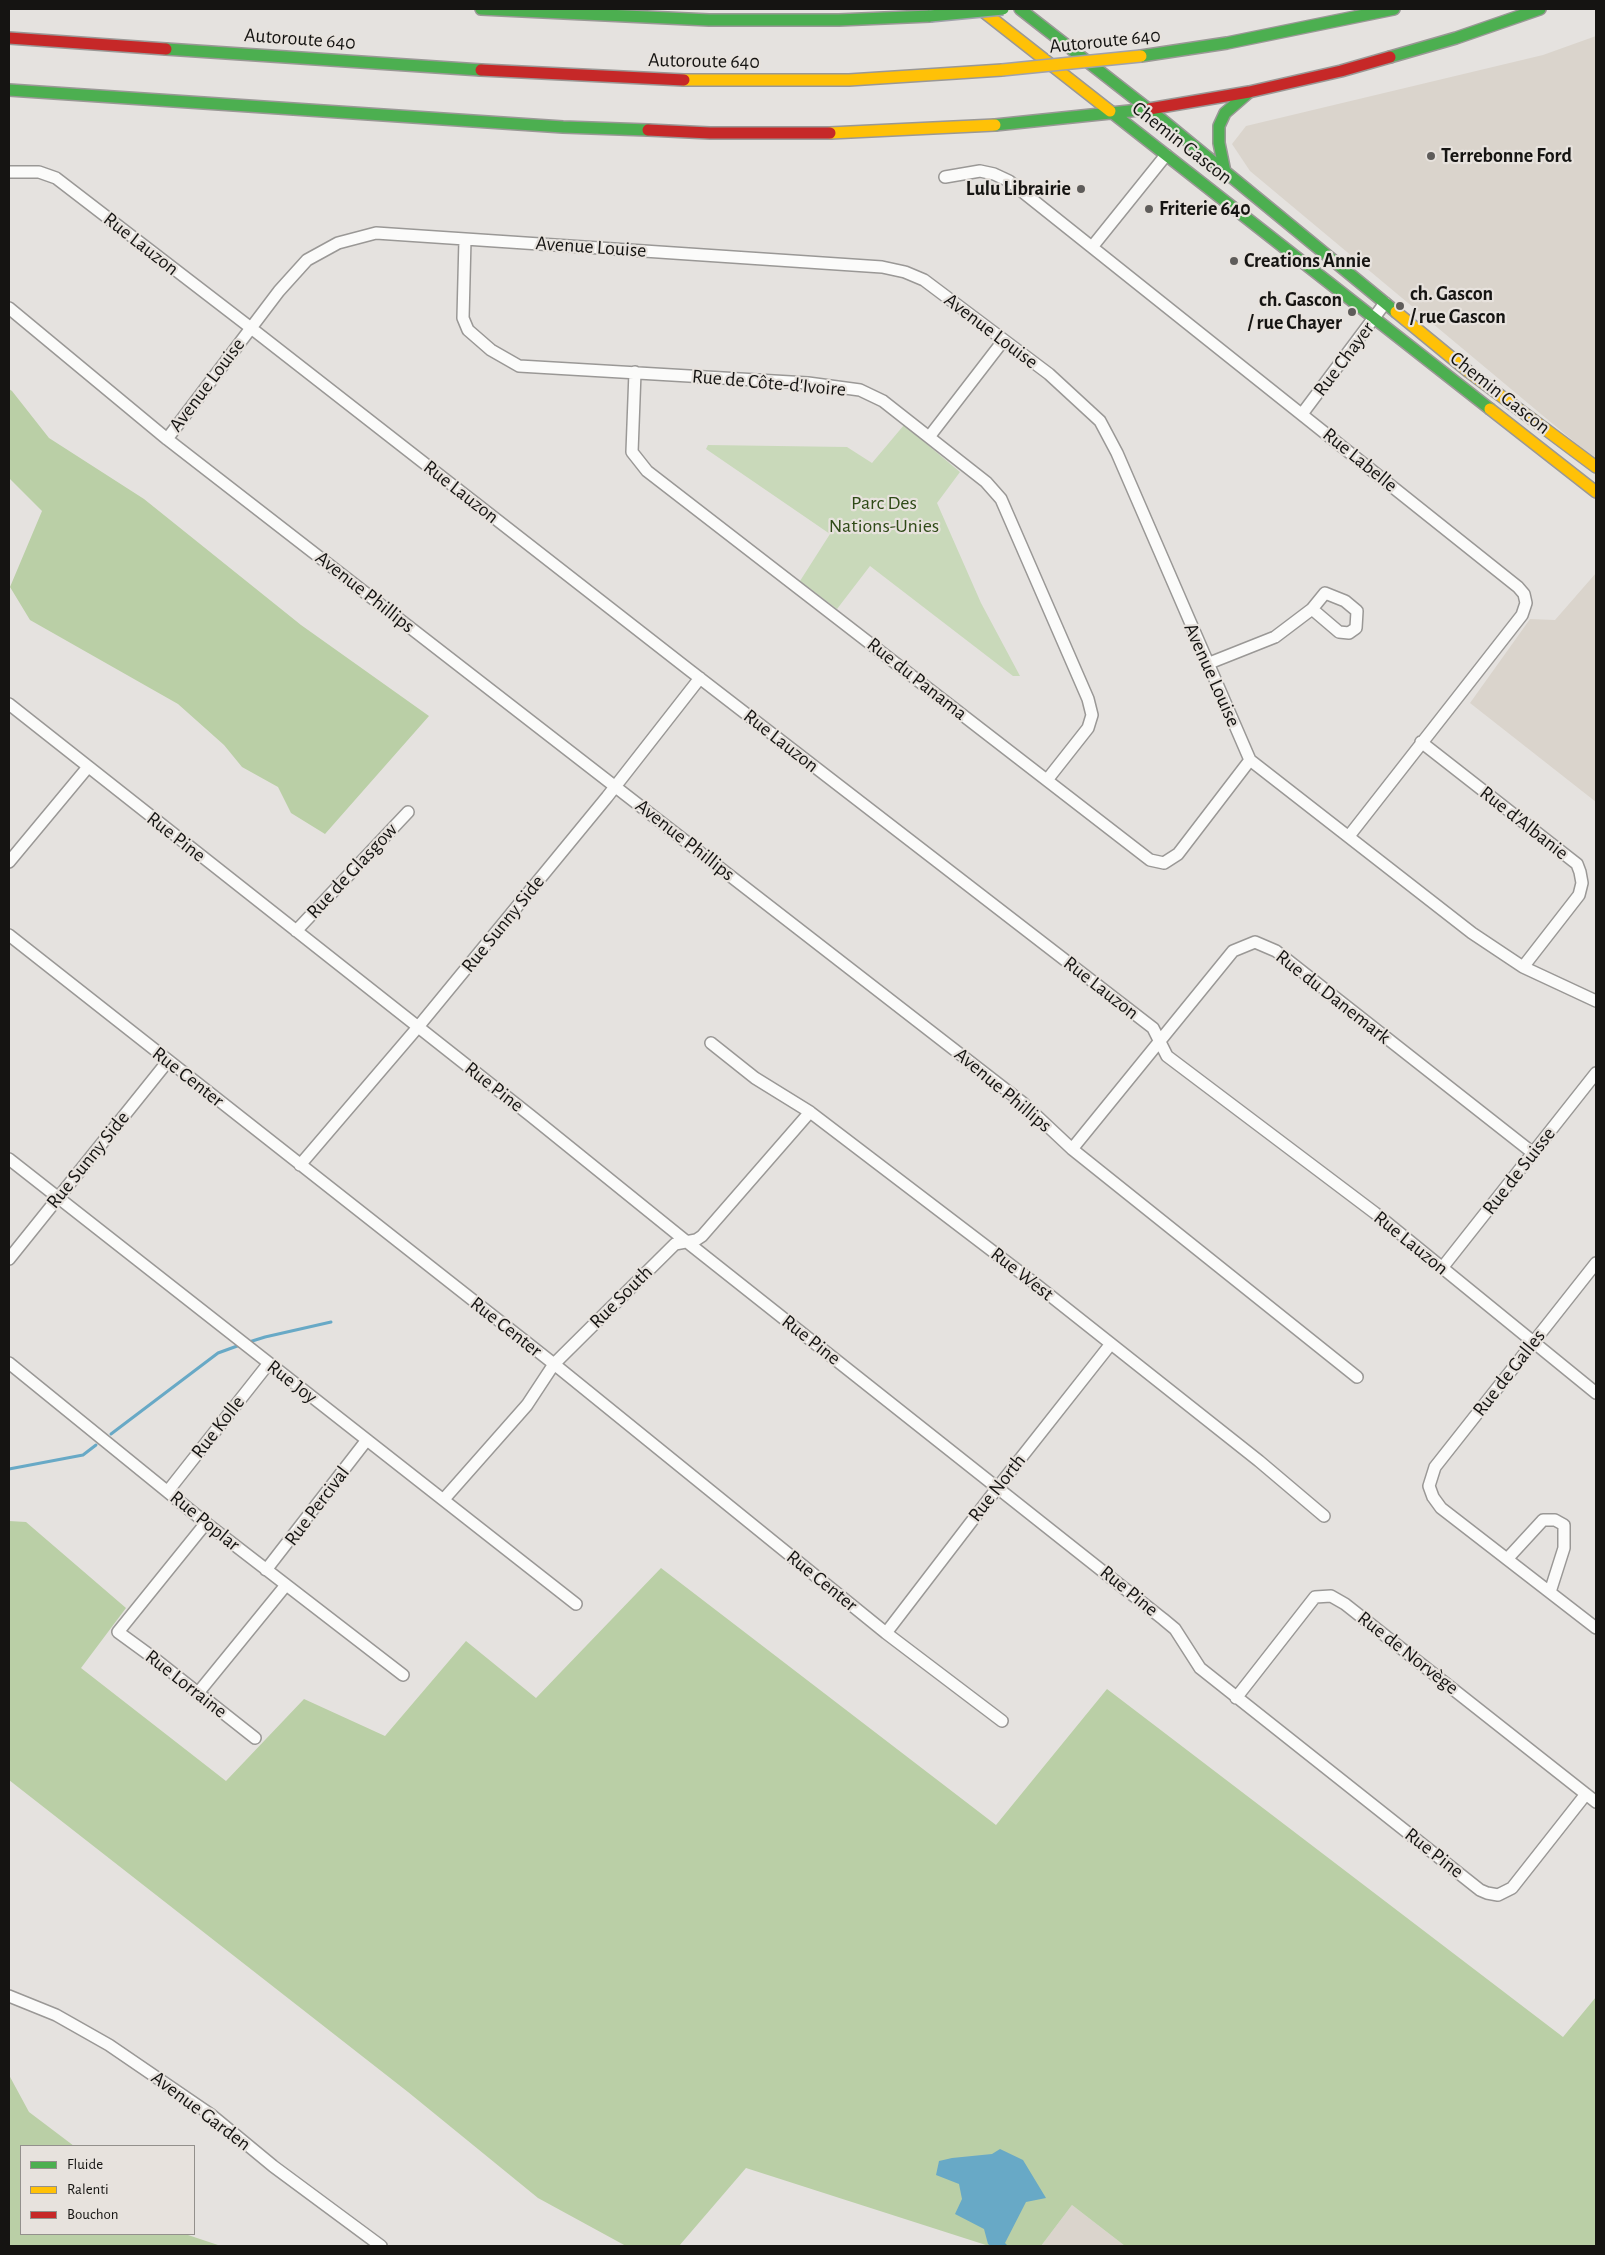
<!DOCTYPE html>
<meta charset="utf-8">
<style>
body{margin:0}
#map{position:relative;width:1605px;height:2255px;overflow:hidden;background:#e5e2df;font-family:"Alegreya Sans",sans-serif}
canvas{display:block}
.frame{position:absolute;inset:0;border:10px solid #151412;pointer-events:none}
.legend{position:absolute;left:20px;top:2145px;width:175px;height:90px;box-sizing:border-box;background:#e7e2dd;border:1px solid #93908c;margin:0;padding:6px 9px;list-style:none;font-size:15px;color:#151412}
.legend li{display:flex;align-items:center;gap:10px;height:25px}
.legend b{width:25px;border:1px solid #93908c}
</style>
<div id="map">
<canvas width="1605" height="2255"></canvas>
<div class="frame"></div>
<ul class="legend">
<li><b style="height:6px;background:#4caf50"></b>Fluide</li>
<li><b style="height:6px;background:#ffc107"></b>Ralenti</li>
<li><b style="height:6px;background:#c62828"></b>Bouchon</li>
</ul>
</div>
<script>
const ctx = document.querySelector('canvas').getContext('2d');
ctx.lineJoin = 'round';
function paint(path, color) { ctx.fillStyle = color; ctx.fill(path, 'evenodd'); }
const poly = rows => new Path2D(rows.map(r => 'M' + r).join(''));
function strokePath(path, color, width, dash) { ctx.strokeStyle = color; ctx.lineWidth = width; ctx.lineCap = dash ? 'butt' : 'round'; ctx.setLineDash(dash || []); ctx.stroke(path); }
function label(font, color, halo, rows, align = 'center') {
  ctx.font = font + ' "Alegreya Sans",sans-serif'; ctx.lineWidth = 4.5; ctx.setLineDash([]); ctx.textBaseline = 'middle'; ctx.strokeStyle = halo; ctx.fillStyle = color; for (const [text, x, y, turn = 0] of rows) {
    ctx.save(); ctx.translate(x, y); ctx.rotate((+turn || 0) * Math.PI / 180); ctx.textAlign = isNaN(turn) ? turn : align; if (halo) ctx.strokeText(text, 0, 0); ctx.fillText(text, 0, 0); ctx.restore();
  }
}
const built = poly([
 [1596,36,1596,460,1250,171,1232,144,1246,126,1543,55],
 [1596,573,1596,802,1470,703,1530,619,1555,620],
 [1072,2205,1125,2246,1041,2246]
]);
const green = poly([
 [904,425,960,472,937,503,981,603,1020,676,1013,676,870,566,837,609,800,581,830,534,706,449,708,445,847,447,872,463]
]);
const forest = poly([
 [9,389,12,391,49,438,144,499,301,625,429,716,325,834,291,813,278,787,242,767,224,745,178,704,30,620,10,587,42,511,9,478],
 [9,1521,26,1522,126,1608,81,1668,226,1781,304,1699,385,1736,466,1641,536,1698,661,1568,996,1825,1107,1689,1563,2037,1596,1997,1596,2246,1125,2246,1072,2205,1041,2246,989,2246,746,2168,679,2246,626,2246,538,2198,408,2092,9,1780],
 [9,2075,29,2112,74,2146,21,2146,21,2234,185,2234,221,2246,9,2246]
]);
const water = poly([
 [1000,2149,1023,2160,1046,2198,1026,2202,1005,2243,1008,2246,991,2246,988,2244,984,2229,955,2214,962,2199,959,2184,936,2175,939,2161,952,2158,992,2154]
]);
const stream = poly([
 [249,1342,265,1337,331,1322],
 [111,1434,218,1353,240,1345],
 [9,1469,83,1455,96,1445]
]);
const street = poly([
 [9,172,39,172,56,178,251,328,688,669,1153,1028,1167,1056,1375,1213,1596,1393],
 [945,177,980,171,994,174,1009,181,1518,587,1524,594,1526,603,1522,615,1349,836],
 [465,239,463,318,468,330,491,350,519,366,808,383,860,390,883,401,986,482,1001,499,1088,699,1092,715,1088,728,1047,780],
 [1092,247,1166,155],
 [9,308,167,439,1023,1103,1072,1149,1357,1377],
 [635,372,632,452,647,471,1150,860,1164,863,1178,854,1250,760],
 [1302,414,1385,303],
 [929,437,1003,341],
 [167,439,279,291,307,260,338,243,376,233,882,267,905,272,924,280,1049,374,1100,421,1117,453,1250,760,1472,933,1523,967,1596,1001],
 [1207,664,1275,637,1312,609,1325,593,1345,601,1357,611,1356,628,1349,633,1339,632,1312,609],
 [9,704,531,1116,687,1242,1163,1619,1175,1629,1200,1668,1480,1890,1487,1893,1498,1895,1512,1888,1586,1794],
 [1421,742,1577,864,1580,872,1582,883,1579,895,1523,967],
 [9,862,88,767],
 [296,931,408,812],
 [9,935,554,1364,886,1633,1002,1721],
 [711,1043,755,1078,810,1112,1033,1282,1259,1461,1324,1516],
 [1072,1149,1233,951,1255,942,1276,951,1533,1153],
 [9,1159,576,1604],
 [300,1165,418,1027,607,797,700,678],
 [9,1259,168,1061],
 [1596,1263,1435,1467,1429,1486,1433,1497,1441,1508,1596,1628],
 [1442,1268,1596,1073],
 [9,1363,206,1523,403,1675],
 [168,1491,269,1363],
 [444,1499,527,1405,554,1364,675,1244,696,1240,702,1236,810,1112],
 [206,1523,118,1632,155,1659,255,1738],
 [1508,1558,1543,1520,1555,1520,1564,1525,1564,1548,1550,1592],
 [266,1570,366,1441],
 [886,1633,998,1487,1110,1345],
 [198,1693,286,1585],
 [1236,1698,1315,1597,1331,1596,1345,1604,1596,1802],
 [9,1996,56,2015,109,2045,210,2114,273,2166,381,2246]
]);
const fast = poly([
 [481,9,709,20,839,20,930,16],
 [1020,9,1161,119,1396,312],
 [166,49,481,70],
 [1141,56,1227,43,1394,9],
 [1390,57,1456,38,1540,9],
 [9,90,563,127,648,130],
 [1110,111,1490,409],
 [995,125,1149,109],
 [1225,172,1219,143,1219,126,1225,113,1248,93]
]);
const slow = poly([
 [980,9,1110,111],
 [684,80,849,80,1002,70],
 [830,133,995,125],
 [1396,312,1469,372,1596,467],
 [1490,409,1596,492]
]);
const jam = poly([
 [9,38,166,49],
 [481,70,684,80],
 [1149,109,1249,92,1341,71,1390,57],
 [648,130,710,133,830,133]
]);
const fastBridge = poly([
 [930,16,1003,9]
]);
const slowBridge = poly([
 [1002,70,1141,56]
]);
const markers = [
 [1431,156,5,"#5e5c5a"],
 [1081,189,5,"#5e5c5a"],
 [1149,209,5,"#5e5c5a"],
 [1234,261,5,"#5e5c5a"],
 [1400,306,5,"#5e5c5a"],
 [1352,312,5,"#5e5c5a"]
];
const streetNames = [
 ["Autoroute 640",300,39,4],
 ["Autoroute 640",1105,41,-6],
 ["Autoroute 640",704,61,1],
 ["Chemin Gascon",1182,143,38],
 ["Rue Lauzon",141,244,38],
 ["Avenue Louise",591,247,4],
 ["Avenue Louise",991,331,37],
 ["Rue Chayer",1344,359,-53],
 ["Rue de Côte-d'Ivoire",769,383,5],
 ["Avenue Louise",207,385,-53],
 ["Chemin Gascon",1500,393,38],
 ["Rue Labelle",1360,460,39],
 ["Rue Lauzon",461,492,38],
 ["Avenue Phillips",365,592,38],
 ["Avenue Louise",1212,675,66],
 ["Rue du Panama",917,679,38],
 ["Rue Lauzon",781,741,38],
 ["Rue d'Albanie",1524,823,38],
 ["Rue Pine",176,837,38],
 ["Avenue Phillips",685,840,38],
 ["Rue de Glasgow",352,871,-47],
 ["Rue Sunny Side",503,924,-51],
 ["Rue Lauzon",1101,988,38],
 ["Rue du Danemark",1333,997,38],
 ["Rue Center",188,1077,38],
 ["Rue Pine",494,1087,38],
 ["Avenue Phillips",1003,1090,40],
 ["Rue Sunny Side",88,1160,-51],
 ["Rue de Suisse",1519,1171,-52],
 ["Rue Lauzon",1411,1243,39],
 ["Rue West",1022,1274,38],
 ["Rue South",621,1297,-45],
 ["Rue Center",506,1327,38],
 ["Rue Pine",811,1340,38],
 ["Rue de Galles",1509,1373,-52],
 ["Rue Joy",292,1382,38],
 ["Rue Kolle",218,1427,-52],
 ["Rue North",997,1488,-52],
 ["Rue Percival",317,1506,-53],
 ["Rue Poplar",205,1521,39],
 ["Rue Center",822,1581,39],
 ["Rue Pine",1129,1591,39],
 ["Rue de Norvège",1408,1653,38],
 ["Rue Lorraine",186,1684,38],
 ["Rue Pine",1434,1853,38],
 ["Avenue Garden",201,2111,37]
];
const poiNames = [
 ["Terrebonne Ford",1441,156],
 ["Lulu Librairie",1071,189,"right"],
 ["Friterie 640",1159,209],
 ["Creations Annie",1244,261],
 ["ch. Gascon",1410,294],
 ["/ rue Gascon",1410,317],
 ["ch. Gascon",1342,300,"right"],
 ["/ rue Chayer",1342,323,"right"]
];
const parkNames = [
 ["Parc Des",884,503],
 ["Nations-Unies",884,526]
];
paint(built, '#dad4cc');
paint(green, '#c9d9ba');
paint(forest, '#bacfa6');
paint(water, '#68a9c6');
strokePath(stream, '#68a9c6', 3);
strokePath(street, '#9a9896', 14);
strokePath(fast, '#9a9896', 14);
strokePath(slow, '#9a9896', 14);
strokePath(jam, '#9a9896', 14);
strokePath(street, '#fbfbfa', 11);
strokePath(fast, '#4caf50', 11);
strokePath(slow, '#ffc107', 11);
strokePath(jam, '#c62828', 11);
strokePath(fastBridge, '#a0a1ab', 14, []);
strokePath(slowBridge, '#a0a1ab', 14, []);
strokePath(fastBridge, '#4caf50', 11);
strokePath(slowBridge, '#ffc107', 11);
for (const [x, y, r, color] of markers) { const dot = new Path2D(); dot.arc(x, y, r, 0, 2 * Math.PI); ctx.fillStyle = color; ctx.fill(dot); strokePath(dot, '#e7e2dd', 2); }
label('20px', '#151412', '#e7e2dd', streetNames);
label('bold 20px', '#151412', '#e7e2dd', poiNames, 'left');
label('20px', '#2f4a17', '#e7e2dd', parkNames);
</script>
